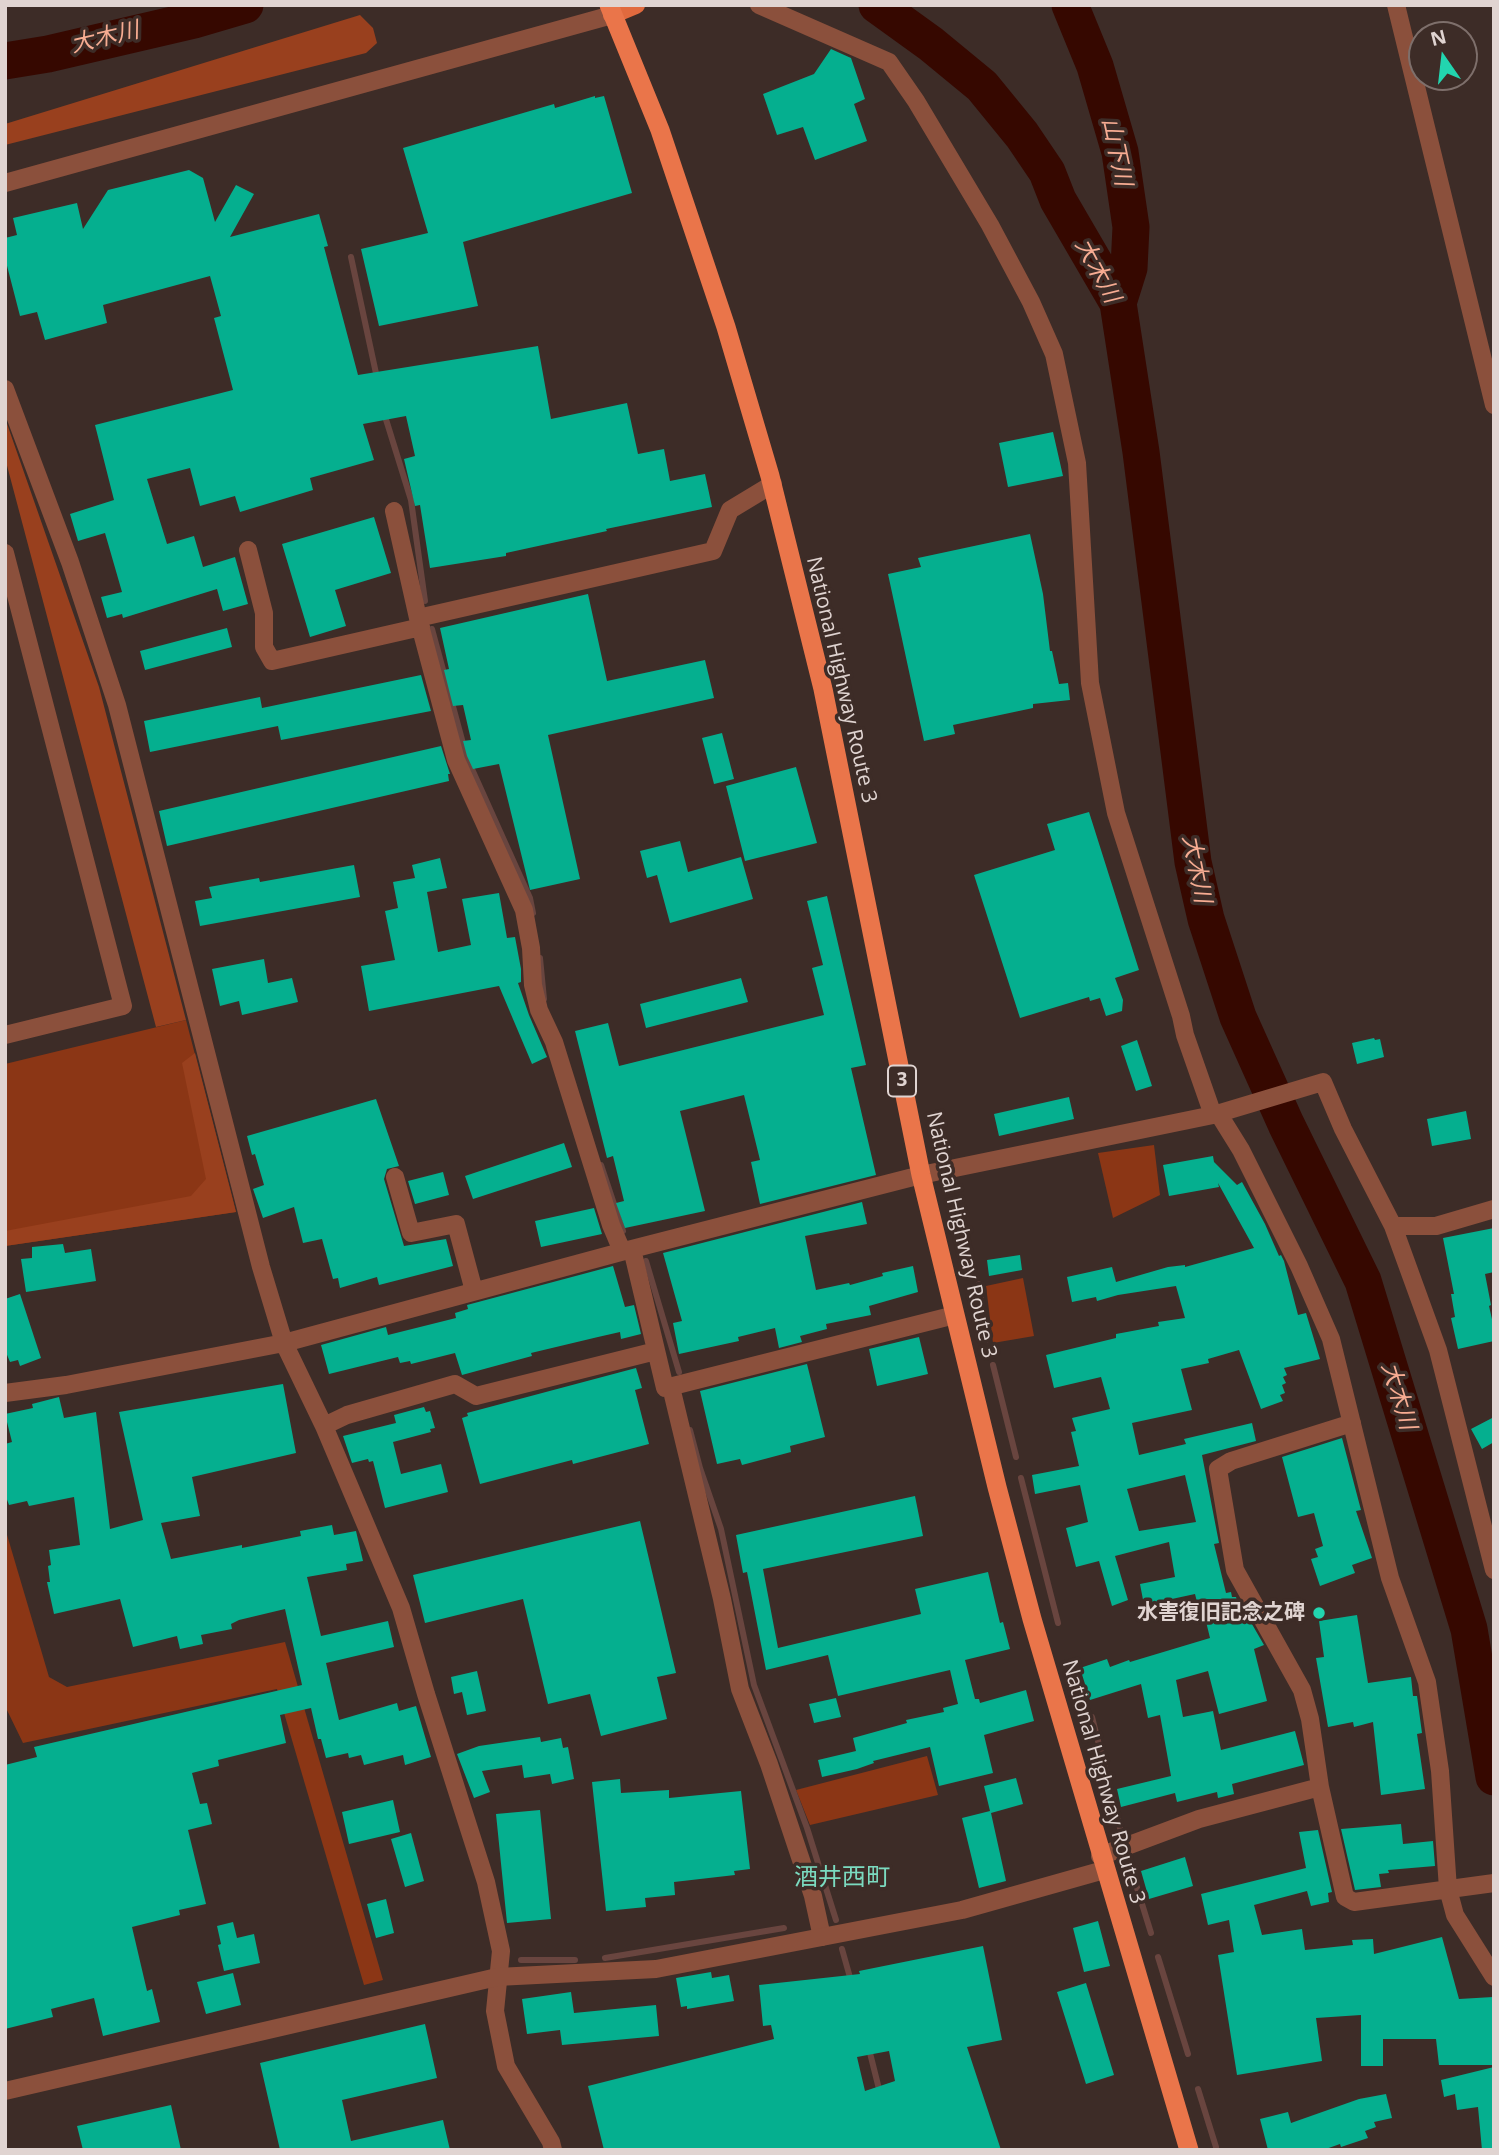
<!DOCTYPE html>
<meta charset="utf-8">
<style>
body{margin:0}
#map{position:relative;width:1499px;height:2155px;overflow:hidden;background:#3d2c27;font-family:"Open Sans",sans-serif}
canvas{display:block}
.frame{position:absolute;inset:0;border:7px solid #e0d4d1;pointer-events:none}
.north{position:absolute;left:1408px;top:21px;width:70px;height:70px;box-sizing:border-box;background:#3d2c27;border:2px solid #7e6f6b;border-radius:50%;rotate:346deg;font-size:19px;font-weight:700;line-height:28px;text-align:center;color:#e0d4d1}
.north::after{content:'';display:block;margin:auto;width:24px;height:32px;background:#22d5af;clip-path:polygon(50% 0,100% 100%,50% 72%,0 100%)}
</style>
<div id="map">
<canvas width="1499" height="2155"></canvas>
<div class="frame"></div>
<div class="north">N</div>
</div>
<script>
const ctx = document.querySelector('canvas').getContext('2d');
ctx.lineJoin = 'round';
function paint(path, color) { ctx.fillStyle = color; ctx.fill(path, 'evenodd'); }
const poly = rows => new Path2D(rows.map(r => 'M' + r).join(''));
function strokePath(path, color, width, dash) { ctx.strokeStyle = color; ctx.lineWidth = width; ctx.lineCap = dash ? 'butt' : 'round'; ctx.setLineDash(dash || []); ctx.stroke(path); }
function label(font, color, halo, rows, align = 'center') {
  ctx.font = font + ' "Open Sans","Noto Sans JP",sans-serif'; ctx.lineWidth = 7; ctx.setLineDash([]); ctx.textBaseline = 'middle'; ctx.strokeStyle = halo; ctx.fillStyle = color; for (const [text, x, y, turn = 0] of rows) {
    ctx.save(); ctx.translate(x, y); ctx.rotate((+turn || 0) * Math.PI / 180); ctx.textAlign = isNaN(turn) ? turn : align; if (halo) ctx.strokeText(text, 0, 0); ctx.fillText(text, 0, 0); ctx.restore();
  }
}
const green = poly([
 [186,1020,236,1212,5,1246,5,1064],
 [1154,1145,1160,1195,1113,1218,1098,1153],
 [1023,1278,1034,1336,993,1343,986,1286],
 [5,1528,49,1677,67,1687,285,1642,383,1980,364,1985,277,1689,23,1743,5,1706],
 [927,1756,938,1795,810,1825,796,1790]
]);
const forest = poly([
 [360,15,373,28,377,43,366,53,5,145,5,124],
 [5,418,99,687,186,1020,156,1027,5,458],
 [195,1053,236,1212,5,1246,5,1231,191,1196,206,1179,182,1063]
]);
const stream = poly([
 [351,257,377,378],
 [384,413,411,500,425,601],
 [432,629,467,758,530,898,533,913],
 [540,958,544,999],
 [601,1165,623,1231],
 [646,1261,679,1372],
 [979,1284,986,1340],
 [993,1365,1016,1457],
 [690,1430,700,1468,721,1529,754,1685,807,1828,836,1920],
 [1021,1478,1058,1623],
 [1069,1665,1085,1703],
 [1092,1717,1121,1832],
 [1129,1862,1151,1933],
 [842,1949,851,1981],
 [1158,1957,1188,2054],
 [605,1958,784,1928],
 [521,1960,575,1960],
 [869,2049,880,2093],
 [1198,2089,1216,2147]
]);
const river = poly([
 [877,5,931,44,982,86,1022,135,1047,172,1058,200,1118,303,1141,452,1193,862,1206,919,1238,1017,1286,1124,1363,1281,1469,1629,1494,1777],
 [1070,5,1095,66,1120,152,1131,227,1129,268,1118,303],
 [5,61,48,54,194,20,245,5]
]);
const building = poly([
 [831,49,851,58,865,99,854,104,867,141,815,160,803,127,777,135,763,94,814,74],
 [595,96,595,98,604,96,632,193,463,242,478,306,379,326,361,249,428,233,403,148,554,104,555,108],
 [189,170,203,178,215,222,236,185,254,194,230,237,319,214,328,246,324,247,358,375,538,346,551,419,627,403,638,454,664,449,670,481,705,474,712,507,606,529,607,531,506,553,506,556,430,568,420,505,415,506,404,459,415,456,406,416,363,424,374,460,310,478,313,490,240,512,235,496,200,506,190,468,147,479,167,544,194,536,203,567,235,557,248,604,223,611,217,589,123,618,122,614,107,618,101,597,122,592,105,533,78,541,70,514,114,500,95,425,233,390,214,318,221,316,210,276,103,305,107,323,45,340,37,312,20,316,5,258,5,238,17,235,13,218,77,203,83,229,108,190],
 [1053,432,1063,476,1008,487,999,443],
 [374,517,391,573,335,590,346,626,310,637,282,544],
 [1030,534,1043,594,1050,651,1052,651,1059,684,1068,683,1070,700,1033,704,1033,708,953,725,955,734,924,741,888,574,921,567,918,558],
 [588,594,607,681,705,660,714,698,548,735,580,879,530,890,499,764,473,769,467,756,463,741,471,740,463,705,453,706,444,670,449,669,440,628],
 [227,628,232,647,145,670,140,651],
 [421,675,431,711,281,740,278,726,150,752,144,721,260,697,262,708],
 [722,733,734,779,714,784,702,738],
 [441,746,450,774,448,774,449,781,167,846,159,811],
 [796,767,817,843,745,861,726,786],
 [1089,812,1139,970,1115,978,1123,1000,1122,1011,1106,1016,1100,998,1090,1001,1089,997,1020,1018,974,875,1055,850,1047,824],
 [680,841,688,872,741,857,753,899,670,923,657,875,647,878,640,851],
 [440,858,447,888,427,892,438,952,471,945,462,899,499,893,507,938,515,937,521,969,521,982,518,983,529,1015,547,1057,532,1064,499,986,369,1011,361,966,395,960,385,911,398,908,393,882,415,878,412,865],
 [354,865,360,897,200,926,195,901,212,898,209,887,259,878,260,882],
 [827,896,866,1065,851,1068,876,1175,760,1204,751,1162,760,1160,744,1095,680,1111,705,1211,625,1228,616,1203,624,1201,613,1156,607,1158,575,1031,608,1023,619,1066,824,1015,812,968,823,965,807,901],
 [264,959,268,983,292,978,298,1002,242,1015,239,1001,220,1006,212,969],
 [741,978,748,1002,646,1028,640,1004],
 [1374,1038,1375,1040,1380,1039,1384,1057,1357,1064,1352,1043],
 [1137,1040,1152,1086,1136,1091,1121,1046],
 [1069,1097,1074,1119,999,1136,994,1114],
 [376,1099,399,1166,387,1169,384,1179,404,1246,446,1239,453,1266,379,1285,377,1277,340,1288,338,1278,333,1279,322,1239,303,1243,294,1207,263,1218,253,1189,264,1185,255,1154,252,1155,247,1136],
 [1466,1111,1471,1139,1432,1146,1427,1119],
 [564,1143,572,1167,473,1199,465,1176],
 [1213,1156,1214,1162,1237,1185,1242,1182,1265,1224,1279,1256,1281,1255,1284,1261,1298,1315,1306,1313,1320,1359,1284,1368,1287,1375,1283,1377,1286,1383,1282,1385,1285,1393,1280,1395,1283,1401,1261,1409,1239,1350,1208,1359,1209,1363,1181,1369,1192,1410,1132,1423,1139,1455,1186,1444,1184,1439,1252,1423,1256,1441,1202,1455,1219,1543,1214,1544,1226,1593,1231,1592,1232,1597,1236,1597,1238,1605,1241,1605,1264,1645,1254,1649,1267,1701,1219,1714,1208,1671,1176,1680,1183,1717,1213,1711,1221,1750,1295,1731,1304,1765,1232,1784,1234,1794,1218,1798,1217,1792,1177,1802,1175,1793,1121,1807,1117,1789,1171,1776,1160,1715,1148,1718,1141,1684,1090,1700,1080,1668,1107,1659,1110,1667,1129,1660,1130,1662,1210,1638,1201,1601,1197,1602,1195,1594,1144,1605,1140,1584,1175,1577,1169,1542,1115,1556,1128,1600,1112,1606,1099,1561,1076,1567,1066,1528,1088,1522,1080,1485,1035,1494,1032,1475,1079,1466,1071,1432,1076,1431,1072,1418,1110,1409,1101,1377,1054,1388,1046,1355,1116,1338,1116,1334,1159,1326,1158,1322,1185,1318,1176,1286,1118,1295,1097,1301,1096,1297,1072,1302,1067,1277,1112,1267,1116,1282,1168,1267,1185,1265,1185,1267,1254,1248,1218,1183,1219,1187,1169,1196,1163,1165],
 [1185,1475,1196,1522,1139,1531,1127,1489],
 [443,1172,449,1195,415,1204,408,1181],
 [862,1202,867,1224,805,1236,816,1290,849,1283,850,1285,883,1276,882,1273,913,1266,918,1292,869,1306,871,1315,826,1324,827,1329,800,1336,802,1342,779,1348,775,1328,738,1337,739,1341,679,1354,673,1323,682,1321,663,1253],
 [594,1208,602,1234,541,1247,535,1221],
 [1494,1228,1494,1272,1485,1274,1491,1305,1489,1306,1494,1328,1494,1341,1458,1349,1451,1318,1455,1317,1451,1294,1454,1294,1443,1238],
 [63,1244,65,1253,91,1249,96,1281,26,1292,21,1259,32,1258,32,1247],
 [1020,1255,1022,1270,989,1276,987,1260],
 [613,1266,625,1307,634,1305,641,1334,621,1339,620,1332,598,1337,531,1353,532,1356,462,1375,455,1353,411,1364,410,1361,400,1363,398,1357,329,1374,321,1345,386,1327,388,1335,456,1318,455,1313,468,1309,467,1305],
 [20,1294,41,1358,20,1366,18,1360,10,1362,5,1350,5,1299],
 [919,1337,928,1374,877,1386,869,1349],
 [807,1364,825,1437,790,1446,791,1452,742,1465,740,1459,717,1464,700,1391],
 [636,1368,642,1388,635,1390,649,1444,573,1464,572,1460,480,1484,462,1418,468,1416,467,1413],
 [283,1384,296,1453,192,1477,200,1516,161,1523,171,1559,242,1545,242,1548,301,1536,300,1531,332,1525,334,1535,356,1531,363,1561,346,1564,347,1570,307,1577,321,1636,388,1621,394,1647,326,1663,339,1720,397,1703,399,1711,416,1706,431,1757,405,1765,403,1755,364,1765,361,1755,349,1758,348,1753,326,1758,321,1739,318,1739,311,1708,280,1715,286,1743,218,1760,219,1766,192,1773,200,1804,207,1803,212,1824,188,1830,206,1904,179,1910,180,1915,132,1927,147,1991,152,1989,160,2022,103,2036,94,1998,51,2009,53,2017,5,2029,5,1765,37,1757,34,1747,302,1685,285,1609,239,1620,231,1624,232,1629,201,1635,203,1644,180,1649,177,1636,133,1647,120,1599,54,1614,47,1582,50,1582,48,1566,51,1565,49,1550,80,1545,74,1497,29,1506,27,1501,9,1505,5,1494,5,1444,12,1442,5,1414,33,1408,32,1404,59,1397,64,1418,96,1412,110,1529,143,1520,119,1412],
 [424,1407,426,1412,430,1411,435,1428,430,1429,431,1432,393,1442,401,1474,441,1464,448,1492,385,1508,373,1461,369,1462,368,1459,352,1463,343,1436,396,1423,394,1415],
 [1494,1417,1494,1442,1482,1449,1471,1429],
 [1342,1438,1361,1510,1356,1511,1372,1558,1352,1565,1355,1573,1320,1586,1311,1559,1318,1557,1315,1549,1323,1546,1314,1513,1298,1517,1282,1457],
 [915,1496,923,1536,763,1569,778,1648,921,1614,915,1589,988,1572,1000,1623,1003,1622,1010,1649,965,1660,975,1699,979,1699,980,1703,1026,1690,1034,1721,984,1735,993,1773,939,1786,930,1747,873,1761,874,1763,857,1769,822,1777,818,1760,856,1751,853,1738,907,1723,906,1720,944,1712,943,1708,958,1704,950,1670,838,1696,828,1655,766,1670,747,1572,743,1573,736,1535],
 [640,1521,676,1673,657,1677,667,1719,601,1736,590,1694,548,1704,523,1599,425,1623,413,1575],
 [1357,1615,1368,1683,1411,1677,1413,1696,1417,1696,1422,1733,1417,1734,1425,1789,1381,1795,1373,1722,1354,1727,1353,1722,1328,1727,1316,1658,1324,1657,1319,1621],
 [477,1671,486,1711,467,1715,462,1692,454,1694,451,1677],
 [836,1698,841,1717,814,1723,809,1704],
 [540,1737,541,1742,561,1738,563,1748,568,1747,574,1779,552,1784,550,1774,524,1778,522,1765,482,1771,490,1792,474,1798,457,1754,479,1746],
 [1016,1778,1023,1804,991,1813,1006,1881,979,1888,962,1818,990,1811,984,1786],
 [620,1779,621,1793,669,1790,669,1798,741,1791,750,1869,734,1871,735,1875,674,1882,675,1895,645,1898,646,1907,606,1911,592,1782],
 [393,1800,400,1832,349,1844,342,1812],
 [540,1810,551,1919,507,1923,496,1814],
 [1401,1824,1403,1844,1433,1841,1435,1866,1388,1870,1389,1873,1379,1874,1381,1887,1355,1890,1341,1829],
 [1318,1830,1332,1892,1328,1893,1329,1902,1311,1906,1307,1891,1254,1905,1262,1935,1302,1929,1305,1950,1353,1945,1352,1940,1373,1939,1374,1954,1442,1937,1459,1999,1493,1997,1494,2065,1439,2065,1436,2039,1383,2039,1383,2066,1361,2066,1361,2015,1316,2018,1322,2061,1237,2075,1218,1955,1234,1952,1229,1920,1208,1925,1201,1894,1306,1868,1299,1832],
 [411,1833,424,1881,405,1887,391,1839],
 [1185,1857,1193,1886,1149,1899,1141,1871],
 [386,1899,394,1933,376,1938,367,1904],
 [1098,1921,1110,1966,1084,1972,1073,1928],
 [233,1922,237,1938,254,1934,260,1963,224,1971,218,1945,221,1944,217,1926],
 [983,1946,1002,2040,967,2047,1001,2150,604,2150,588,2086,774,2039,771,2025,763,2026,759,1985,860,1974,859,1971],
 [889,2051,895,2081,865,2091,857,2057],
 [711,1972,712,1978,729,1975,734,2001,687,2009,687,2006,681,2007,676,1978],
 [233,1973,241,2005,206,2014,197,1982],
 [1086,1983,1114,2075,1086,2084,1057,1992],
 [571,1992,574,2013,656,2005,659,2036,562,2045,560,2030,527,2034,522,1999],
 [425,2024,437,2078,342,2100,351,2141,443,2120,450,2150,280,2150,260,2063],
 [1494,2067,1494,2149,1482,2150,1478,2107,1457,2110,1455,2094,1444,2097,1441,2080],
 [1386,2094,1392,2118,1374,2122,1376,2127,1365,2131,1368,2138,1341,2147,1340,2144,1323,2150,1268,2150,1260,2119,1288,2112,1291,2123,1359,2099],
 [171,2105,181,2150,83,2150,77,2126]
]);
const minor = poly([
 [759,5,889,62,916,101,990,225,1031,302,1054,354,1077,463,1090,683,1116,813,1181,1016,1185,1035,1213,1115],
 [1396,5,1494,405],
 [5,389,70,562,117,705,261,1267,284,1343,324,1426,401,1608,426,1694,486,1882,501,1951,495,2011,506,2066,551,2142,553,2150],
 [394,511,418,618,713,551,730,510,773,484],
 [248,550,264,613,264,647,272,661,421,627],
 [5,553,123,1006,5,1035],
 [418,618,456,760,524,910,531,948,533,985,539,1010,554,1042,611,1225,622,1251],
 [1218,1113,1241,1150,1299,1266,1331,1339,1390,1578,1427,1682,1440,1771,1448,1889,1455,1915,1494,1977],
 [395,1177,411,1233,456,1224,474,1291],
 [1393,1226,1436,1226,1494,1209],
 [632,1249,665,1388,955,1315],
 [671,1387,722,1599,740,1689,769,1764,813,1896,822,1937],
 [5,1393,66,1385,284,1343,632,1249,921,1175,1213,1115,1323,1082,1343,1129,1393,1226,1438,1350,1494,1570],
 [1352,1423,1231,1461,1218,1469,1235,1570,1302,1690,1310,1719,1320,1787,1345,1897,1354,1902,1494,1883],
 [324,1426,347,1415,455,1384,476,1396,656,1351],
 [1100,1856,1199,1819,1320,1787]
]);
const tertiary = poly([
 [5,183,612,15],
 [5,2091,497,1977,656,1969,962,1910,1104,1870]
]);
const primary = poly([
 [612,15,636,5]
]);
const trunk = poly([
 [609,5,660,130,726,327,770,476,823,689,921,1175,997,1487,1032,1619,1189,2150]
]);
const markers = [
 [1319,1613,7,"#22d5af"]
];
const shields = [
 [902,1081,28]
];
const shieldNames = [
 ["3",902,1081]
];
const streetNames = [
 ["National Highway Route 3",841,680,77],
 ["National Highway Route 3",961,1235,77],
 ["National Highway Route 3",1103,1782,74]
];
const poiNames = [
 ["水害復旧記念之碑",1305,1613]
];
const waterNames = [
 ["大木川",105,38,-13],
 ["山下川",1116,152,78],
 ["大木川",1097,271,62],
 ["大木川",1196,869,79],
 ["大木川",1398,1396,73]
];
const quarterNames = [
 ["酒井西町",842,1878]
];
paint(green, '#8b3615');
paint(forest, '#99401e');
strokePath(stream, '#69453f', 6);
strokePath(river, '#360800', 37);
paint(building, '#05af8f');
strokePath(minor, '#8b503c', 18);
strokePath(tertiary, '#8b503c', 18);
strokePath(primary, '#e16a3e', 18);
strokePath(trunk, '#ea754a', 19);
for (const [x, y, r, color] of markers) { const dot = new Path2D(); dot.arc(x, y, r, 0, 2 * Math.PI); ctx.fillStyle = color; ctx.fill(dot); strokePath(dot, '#3d2c27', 2.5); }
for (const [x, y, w] of shields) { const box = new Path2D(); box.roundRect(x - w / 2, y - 15.5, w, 31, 5); ctx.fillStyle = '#3d2c27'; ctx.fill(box); strokePath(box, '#e0d4d1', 2); }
label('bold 19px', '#e0d4d1', null, shieldNames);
label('21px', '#e0d4d1', '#3d2c27', streetNames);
label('bold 21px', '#e0d4d1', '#3d2c27', poiNames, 'right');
label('italic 23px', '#f7ac92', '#3d2c27', waterNames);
label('24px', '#7bdbc0', '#3d2c27', quarterNames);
</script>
